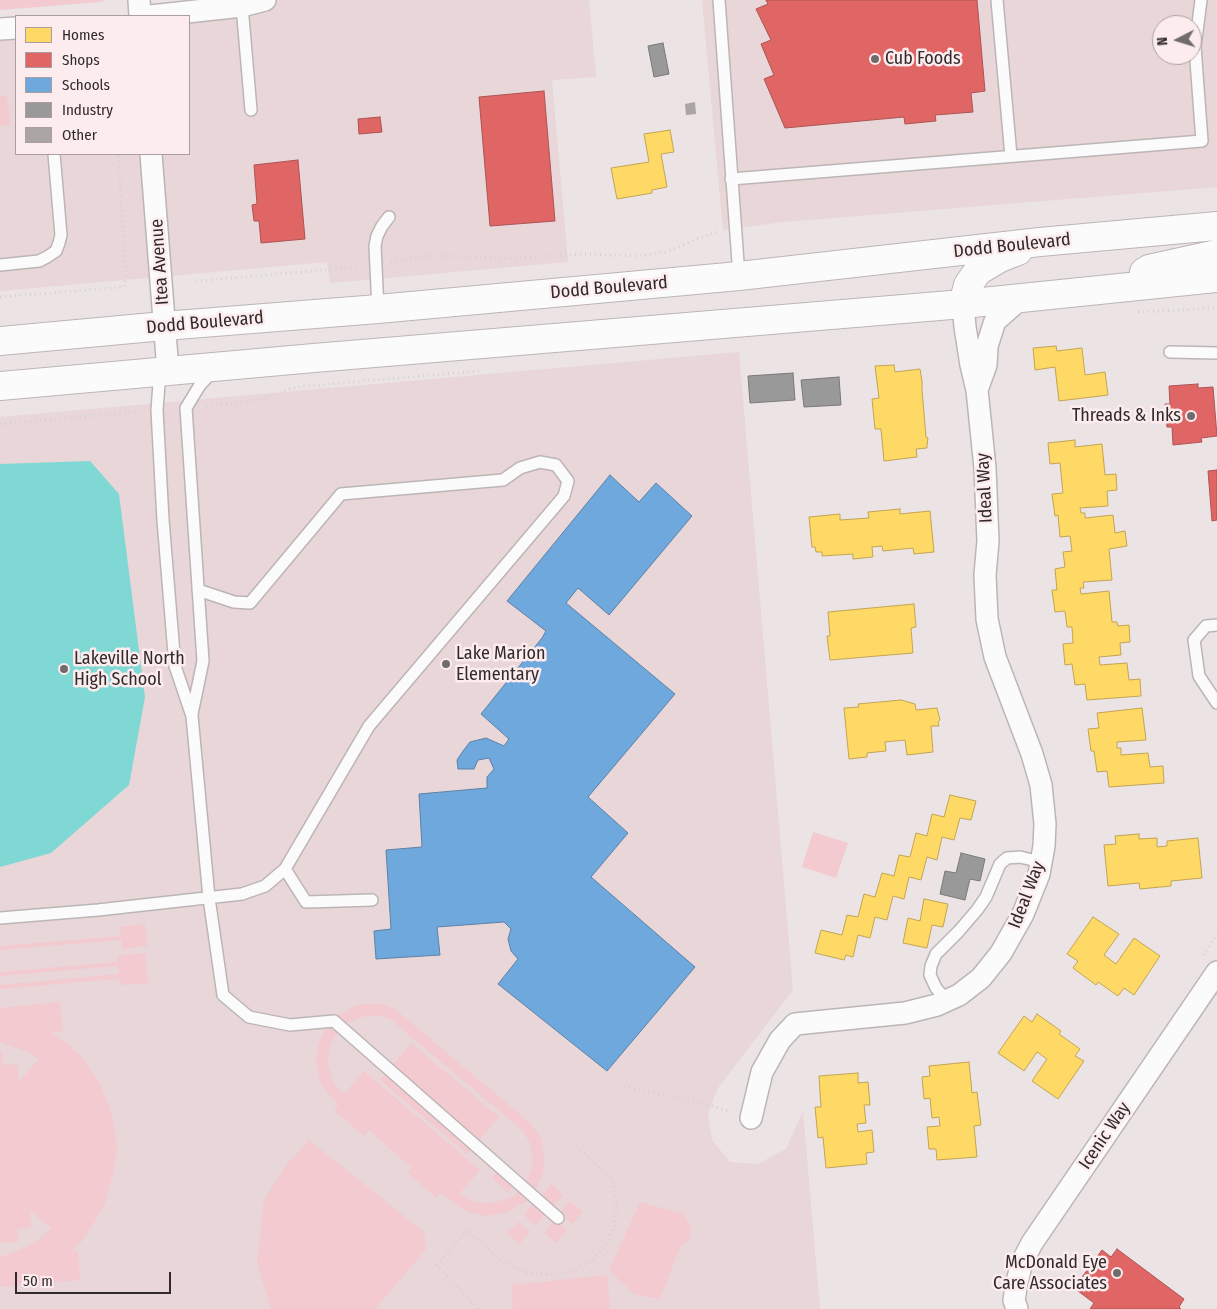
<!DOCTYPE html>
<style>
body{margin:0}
#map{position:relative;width:1217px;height:1309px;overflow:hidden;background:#ece3e4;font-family:"Fira Sans Condensed",sans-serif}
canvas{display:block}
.legend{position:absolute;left:15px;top:15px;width:175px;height:140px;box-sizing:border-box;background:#fdecee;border:1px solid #ab9ea0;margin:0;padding:6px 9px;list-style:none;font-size:15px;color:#312a2b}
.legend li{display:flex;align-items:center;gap:10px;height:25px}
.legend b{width:25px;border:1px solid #ab9ea0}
.north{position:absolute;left:1152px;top:15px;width:50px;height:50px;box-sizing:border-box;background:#fdecee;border:1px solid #ab9ea0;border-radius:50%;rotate:265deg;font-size:14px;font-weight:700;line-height:20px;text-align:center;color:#312a2b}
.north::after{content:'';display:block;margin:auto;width:18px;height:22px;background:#726b6c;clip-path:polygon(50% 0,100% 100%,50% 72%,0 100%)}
.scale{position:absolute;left:15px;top:1272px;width:156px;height:22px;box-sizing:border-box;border:2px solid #312a2b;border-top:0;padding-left:6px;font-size:15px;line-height:18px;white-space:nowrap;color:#312a2b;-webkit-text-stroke:4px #fdecee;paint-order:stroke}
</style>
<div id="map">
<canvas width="1217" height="1309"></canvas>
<ul class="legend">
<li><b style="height:14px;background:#ffd966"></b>Homes</li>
<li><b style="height:14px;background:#e06666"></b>Shops</li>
<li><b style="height:14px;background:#6fa8dc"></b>Schools</li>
<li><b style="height:14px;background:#999"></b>Industry</li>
<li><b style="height:14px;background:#aba4a5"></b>Other</li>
</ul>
<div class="north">N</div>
<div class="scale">50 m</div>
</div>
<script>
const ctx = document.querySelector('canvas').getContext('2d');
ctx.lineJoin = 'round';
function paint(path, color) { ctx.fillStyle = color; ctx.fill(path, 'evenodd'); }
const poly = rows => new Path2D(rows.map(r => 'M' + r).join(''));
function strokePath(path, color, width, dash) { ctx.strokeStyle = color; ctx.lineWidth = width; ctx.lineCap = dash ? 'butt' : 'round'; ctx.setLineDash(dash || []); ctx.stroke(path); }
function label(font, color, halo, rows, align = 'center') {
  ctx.font = font + ' "Fira Sans Condensed",sans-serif'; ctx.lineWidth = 5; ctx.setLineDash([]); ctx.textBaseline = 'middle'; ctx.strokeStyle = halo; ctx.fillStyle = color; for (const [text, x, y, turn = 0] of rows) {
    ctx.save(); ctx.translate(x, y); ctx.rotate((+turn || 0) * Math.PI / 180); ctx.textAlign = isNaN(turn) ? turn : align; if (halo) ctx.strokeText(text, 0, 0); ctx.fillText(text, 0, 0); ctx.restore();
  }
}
const built = poly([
 [265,0,589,0,596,77,552,80,568,262,330,283,327,262,0,291,0,29,16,28,16,154,189,154,189,16],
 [702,0,1217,0,1217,187,783,222,723,230],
 [1162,25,1192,25,1192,55,1162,55],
 [739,352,793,990,718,1088,708,1113,712,1140,730,1162,758,1164,786,1149,803,1111,820,1309,0,1309,0,417]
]);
const green = poly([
 [0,0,106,0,99,2,0,10],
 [0,96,7,96,10,125,0,126],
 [813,832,848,843,836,878,802,867],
 [145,924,147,946,123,949,121,940,0,950,0,946,121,936,120,927],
 [145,953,148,983,120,985,119,979,0,989,0,985,119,974,118,966,0,976,0,972,117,962,117,956],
 [60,1002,63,1031,52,1032,64,1041,82,1057,98,1080,109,1105,115,1131,117,1150,114,1170,105,1203,94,1223,82,1241,71,1251,78,1251,80,1280,0,1287,0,1257,15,1252,37,1241,52,1228,30,1211,31,1228,17,1229,18,1242,0,1243,0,1052,2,1052,3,1065,17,1064,19,1082,39,1059,28,1052,0,1042,0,1008],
 [363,1004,378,1004,386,1005,396,1010,529,1122,534,1128,540,1137,542,1144,544,1159,543,1173,538,1186,529,1198,525,1202,508,1212,487,1216,468,1212,457,1206,440,1192,436,1198,408,1173,412,1168,369,1130,364,1136,334,1110,339,1104,328,1094,320,1081,316,1062,318,1045,325,1029,337,1016,355,1006],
 [368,1016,382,1016,390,1019,522,1130,529,1141,531,1149,533,1161,532,1168,528,1178,522,1187,515,1195,510,1198,492,1203,481,1203,469,1200,460,1193,480,1170,364,1071,344,1094,337,1088,333,1081,328,1065,329,1050,331,1043,337,1033,349,1022,361,1017],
 [411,1043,499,1117,467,1154,380,1080],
 [309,1140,424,1232,426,1249,375,1309,271,1309,257,1263,264,1200,288,1163],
 [506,1163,521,1177,508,1192,492,1178],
 [551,1184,563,1195,552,1207,540,1197],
 [570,1201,583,1212,572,1224,560,1213],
 [640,1202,684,1214,691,1227,689,1240,681,1245,660,1299,634,1294,609,1270],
 [534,1203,546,1213,535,1226,524,1215],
 [555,1220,567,1230,556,1243,544,1232],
 [518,1222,530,1232,519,1244,507,1233],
 [607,1275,610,1309,513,1309,511,1285]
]);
const water = poly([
 [90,461,119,494,145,697,129,785,51,853,0,867,0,464]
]);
const homes = poly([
 [670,130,674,152,661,154,667,187,652,190,652,193,617,199,611,168,649,162,644,134,670,130],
 [1056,346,1057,351,1082,348,1085,375,1105,372,1108,395,1059,401,1055,367,1035,370,1033,348,1056,346],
 [894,365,895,372,920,369,922,381,922,390,926,437,928,438,927,445,927,448,916,449,917,457,884,461,881,429,875,429,872,399,879,398,875,366,894,365],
 [1075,440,1075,447,1102,444,1105,475,1116,474,1117,490,1107,491,1108,506,1080,508,1081,513,1085,513,1085,518,1113,515,1115,533,1125,531,1127,546,1109,549,1112,580,1083,582,1084,588,1080,588,1081,594,1109,591,1112,622,1117,622,1118,626,1129,625,1130,642,1120,643,1121,655,1099,657,1100,665,1127,663,1129,680,1140,679,1141,696,1087,700,1085,684,1075,685,1072,664,1065,665,1063,644,1073,643,1072,627,1067,627,1065,611,1055,612,1052,590,1057,590,1055,569,1065,567,1063,552,1072,551,1070,536,1060,537,1058,515,1055,516,1052,494,1063,493,1060,463,1050,464,1048,443,1075,440],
 [900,509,900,514,930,511,934,552,914,554,913,548,883,551,882,546,872,547,873,557,853,559,853,554,822,556,822,552,816,552,815,547,812,547,809,517,840,514,840,520,869,518,868,512,900,509],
 [914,604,916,627,911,628,913,653,830,660,827,636,830,636,828,612,914,604],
 [901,700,915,704,916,710,937,708,940,720,938,722,939,726,931,726,933,752,907,755,905,740,885,742,886,751,867,753,867,757,849,759,844,708,859,707,858,704,901,700],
 [1142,708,1146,740,1117,742,1117,748,1121,748,1121,755,1148,753,1150,767,1163,766,1164,783,1109,787,1107,771,1097,772,1094,751,1091,751,1088,729,1099,728,1097,713,1142,708],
 [950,795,976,801,971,820,960,818,954,840,942,837,937,860,927,857,921,880,909,877,904,899,893,896,887,920,875,917,870,938,858,935,853,957,846,955,844,960,815,953,821,930,842,935,847,915,858,917,864,894,875,897,882,873,894,876,899,855,910,857,916,833,927,836,932,814,944,817,950,795],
 [1139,834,1139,839,1157,838,1157,847,1167,846,1167,841,1198,838,1202,878,1171,881,1171,886,1140,889,1139,883,1108,886,1104,845,1116,844,1115,836,1139,834],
 [924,899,948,904,943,927,932,925,927,948,903,943,908,918,920,921,924,899],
 [1093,917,1119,934,1104,955,1116,964,1134,938,1160,956,1134,995,1124,988,1118,996,1098,982,1096,985,1073,968,1078,961,1067,954,1093,917],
 [1037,1014,1061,1031,1059,1034,1080,1049,1075,1056,1084,1061,1058,1099,1032,1081,1047,1059,1037,1052,1024,1071,998,1053,1024,1016,1032,1022,1037,1014],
 [969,1062,972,1093,977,1092,981,1125,974,1126,977,1157,937,1160,936,1149,929,1149,927,1127,940,1126,939,1117,932,1118,930,1098,924,1099,922,1077,930,1076,929,1066,969,1062],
 [858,1073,858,1083,868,1082,870,1105,864,1105,866,1123,857,1124,858,1132,872,1130,874,1152,866,1153,867,1164,826,1168,823,1137,818,1138,815,1107,821,1107,819,1076,858,1073]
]);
const shops = poly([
 [766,0,977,0,985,91,971,93,973,112,935,115,936,121,905,124,904,117,785,128,764,79,774,75,761,44,771,40,756,9,768,4,766,0],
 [544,91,555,221,490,226,479,97,544,91],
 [380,117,382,132,359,134,358,119,380,117],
 [298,160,305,239,261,243,259,221,254,221,252,205,257,204,254,165,298,160],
 [1198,384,1198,388,1213,387,1217,436,1201,438,1202,442,1173,445,1172,427,1167,427,1165,404,1170,404,1169,386,1198,384],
 [1217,470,1217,520,1212,521,1208,471,1217,470],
 [1117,1249,1184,1299,1179,1307,1181,1309,1090,1309,1094,1303,1074,1288,1102,1250,1111,1257,1117,1249]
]);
const schools = poly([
 [610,475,639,502,656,483,692,516,609,615,578,588,566,603,675,694,588,797,628,833,591,877,695,967,607,1071,498,984,518,959,511,951,508,939,511,929,504,922,437,927,440,955,376,959,374,931,391,929,386,850,422,847,419,794,487,788,487,777,494,769,489,758,478,760,474,769,458,769,457,760,463,751,470,742,486,738,504,746,509,739,481,714,542,638,546,631,507,601,610,475]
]);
const industry = poly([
 [663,43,669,74,654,77,648,46,663,43],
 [793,373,795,400,750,403,748,376,793,373],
 [839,377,841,405,804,407,801,380,839,377],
 [961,853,985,859,980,881,970,879,965,900,940,894,945,871,956,873,961,853]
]);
const building = poly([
 [695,102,696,114,686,115,685,104]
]);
const path = poly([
 [391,263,423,256,454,256,501,259,582,254,637,256,667,252,696,239,720,231],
 [196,281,360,267],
 [0,297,124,287,126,272,118,154],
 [1138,312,1217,308],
 [206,406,245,402,268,397,289,389,306,386,479,371],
 [0,424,138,412],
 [1203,955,1217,934],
 [624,1087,706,1104,731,1112],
 [478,1309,437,1265,467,1230,502,1261,527,1273,551,1275,573,1271,592,1260,605,1247,614,1226,617,1205,612,1179,575,1145]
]);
const lane = poly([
 [719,0,739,276],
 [997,0,1011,156],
 [242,6,251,110],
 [731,179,1202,141,1195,47,1201,0],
 [0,265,39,261,47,257,56,251,59,243,61,235,54,154],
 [378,309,375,246,377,236,382,226,389,217],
 [1170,352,1217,353],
 [167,373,159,384,157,410,163,520,175,666,192,716,209,898,223,995,249,1017,290,1025,334,1021,558,1218],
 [1217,625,1206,626,1194,640,1199,676,1217,703],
 [192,714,203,661,186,408,200,385,213,371],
 [285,869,306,902,372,900],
 [0,918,98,910,242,894,265,886,285,869,369,726,564,496,568,481,556,465,540,462,520,468,503,480,341,494,250,603,234,602,198,590],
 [947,1001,936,988,930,975,931,966,936,954,959,931,977,910,986,897,1000,864,1007,858,1020,857,1041,862]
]);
const street = poly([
 [139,0,140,16],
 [150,16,242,6,265,0],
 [0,29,16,28],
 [151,154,168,371],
 [977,390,986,365,987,346,995,321,1020,299],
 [751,1118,762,1072,780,1040,795,1024,905,1013,937,1005,959,995,981,978,1001,953,1023,914,1039,874,1044,846,1045,824,1041,785,1032,754,995,657,987,619,985,575,988,541,985,468,977,390,971,365,965,327,963,304],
 [1017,1309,1014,1300,1017,1282,1022,1262,1032,1243,1217,972]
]);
const secondary = poly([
 [1144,272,1149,269,1217,254],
 [963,304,968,285,978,271,1000,258,1018,251],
 [0,341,164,326,378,309,739,276,1040,242,1217,226],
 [0,386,314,358,963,304,1217,278]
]);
const markers = [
 [875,59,5,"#726b6c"],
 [1191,416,5,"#726b6c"],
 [446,664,5,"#726b6c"],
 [64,669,5,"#726b6c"],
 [1117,1273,5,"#726b6c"]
];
const poiNames = [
 ["Cub Foods",885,59],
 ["Threads & Inks",1181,416,"right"],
 ["Lake Marion",456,654],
 ["Elementary",456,675],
 ["Lakeville North",74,659],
 ["High School",74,680],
 ["McDonald Eye",1107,1263,"right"],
 ["Care Associates",1107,1284,"right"]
];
const streetNames = [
 ["Dodd Boulevard",1012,246,-6],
 ["Itea Avenue",160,262,-94],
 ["Dodd Boulevard",609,288,-5],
 ["Dodd Boulevard",205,323,-5],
 ["Ideal Way",985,488,-93],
 ["Ideal Way",1027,895,-69],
 ["Icenic Way",1105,1136,-56]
];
paint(built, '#e8d6d8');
paint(green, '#f3cacf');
paint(water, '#80d8d4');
paint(homes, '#ffd966');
strokePath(homes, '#c1a454', 1);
paint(shops, '#e06666');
strokePath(shops, '#ac5454', 1);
paint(schools, '#6fa8dc');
strokePath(schools, '#5c82a7', 1);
paint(industry, '#999');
strokePath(industry, '#7a7878', 1);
paint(building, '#aba4a5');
strokePath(lane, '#bcb5b6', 14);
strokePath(street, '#bcb5b6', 24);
strokePath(secondary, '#bcb5b6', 30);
strokePath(path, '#d4d2d2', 3, [1, 4]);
strokePath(lane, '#fcfbfb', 11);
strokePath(street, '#fcfbfb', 21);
strokePath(secondary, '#fcfbfb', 28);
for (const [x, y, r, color] of markers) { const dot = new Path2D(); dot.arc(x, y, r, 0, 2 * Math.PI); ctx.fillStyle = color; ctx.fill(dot); strokePath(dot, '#fdecee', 2); }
label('18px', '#312a2b', '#fdecee', poiNames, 'left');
label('18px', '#312a2b', '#fdecee', streetNames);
</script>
